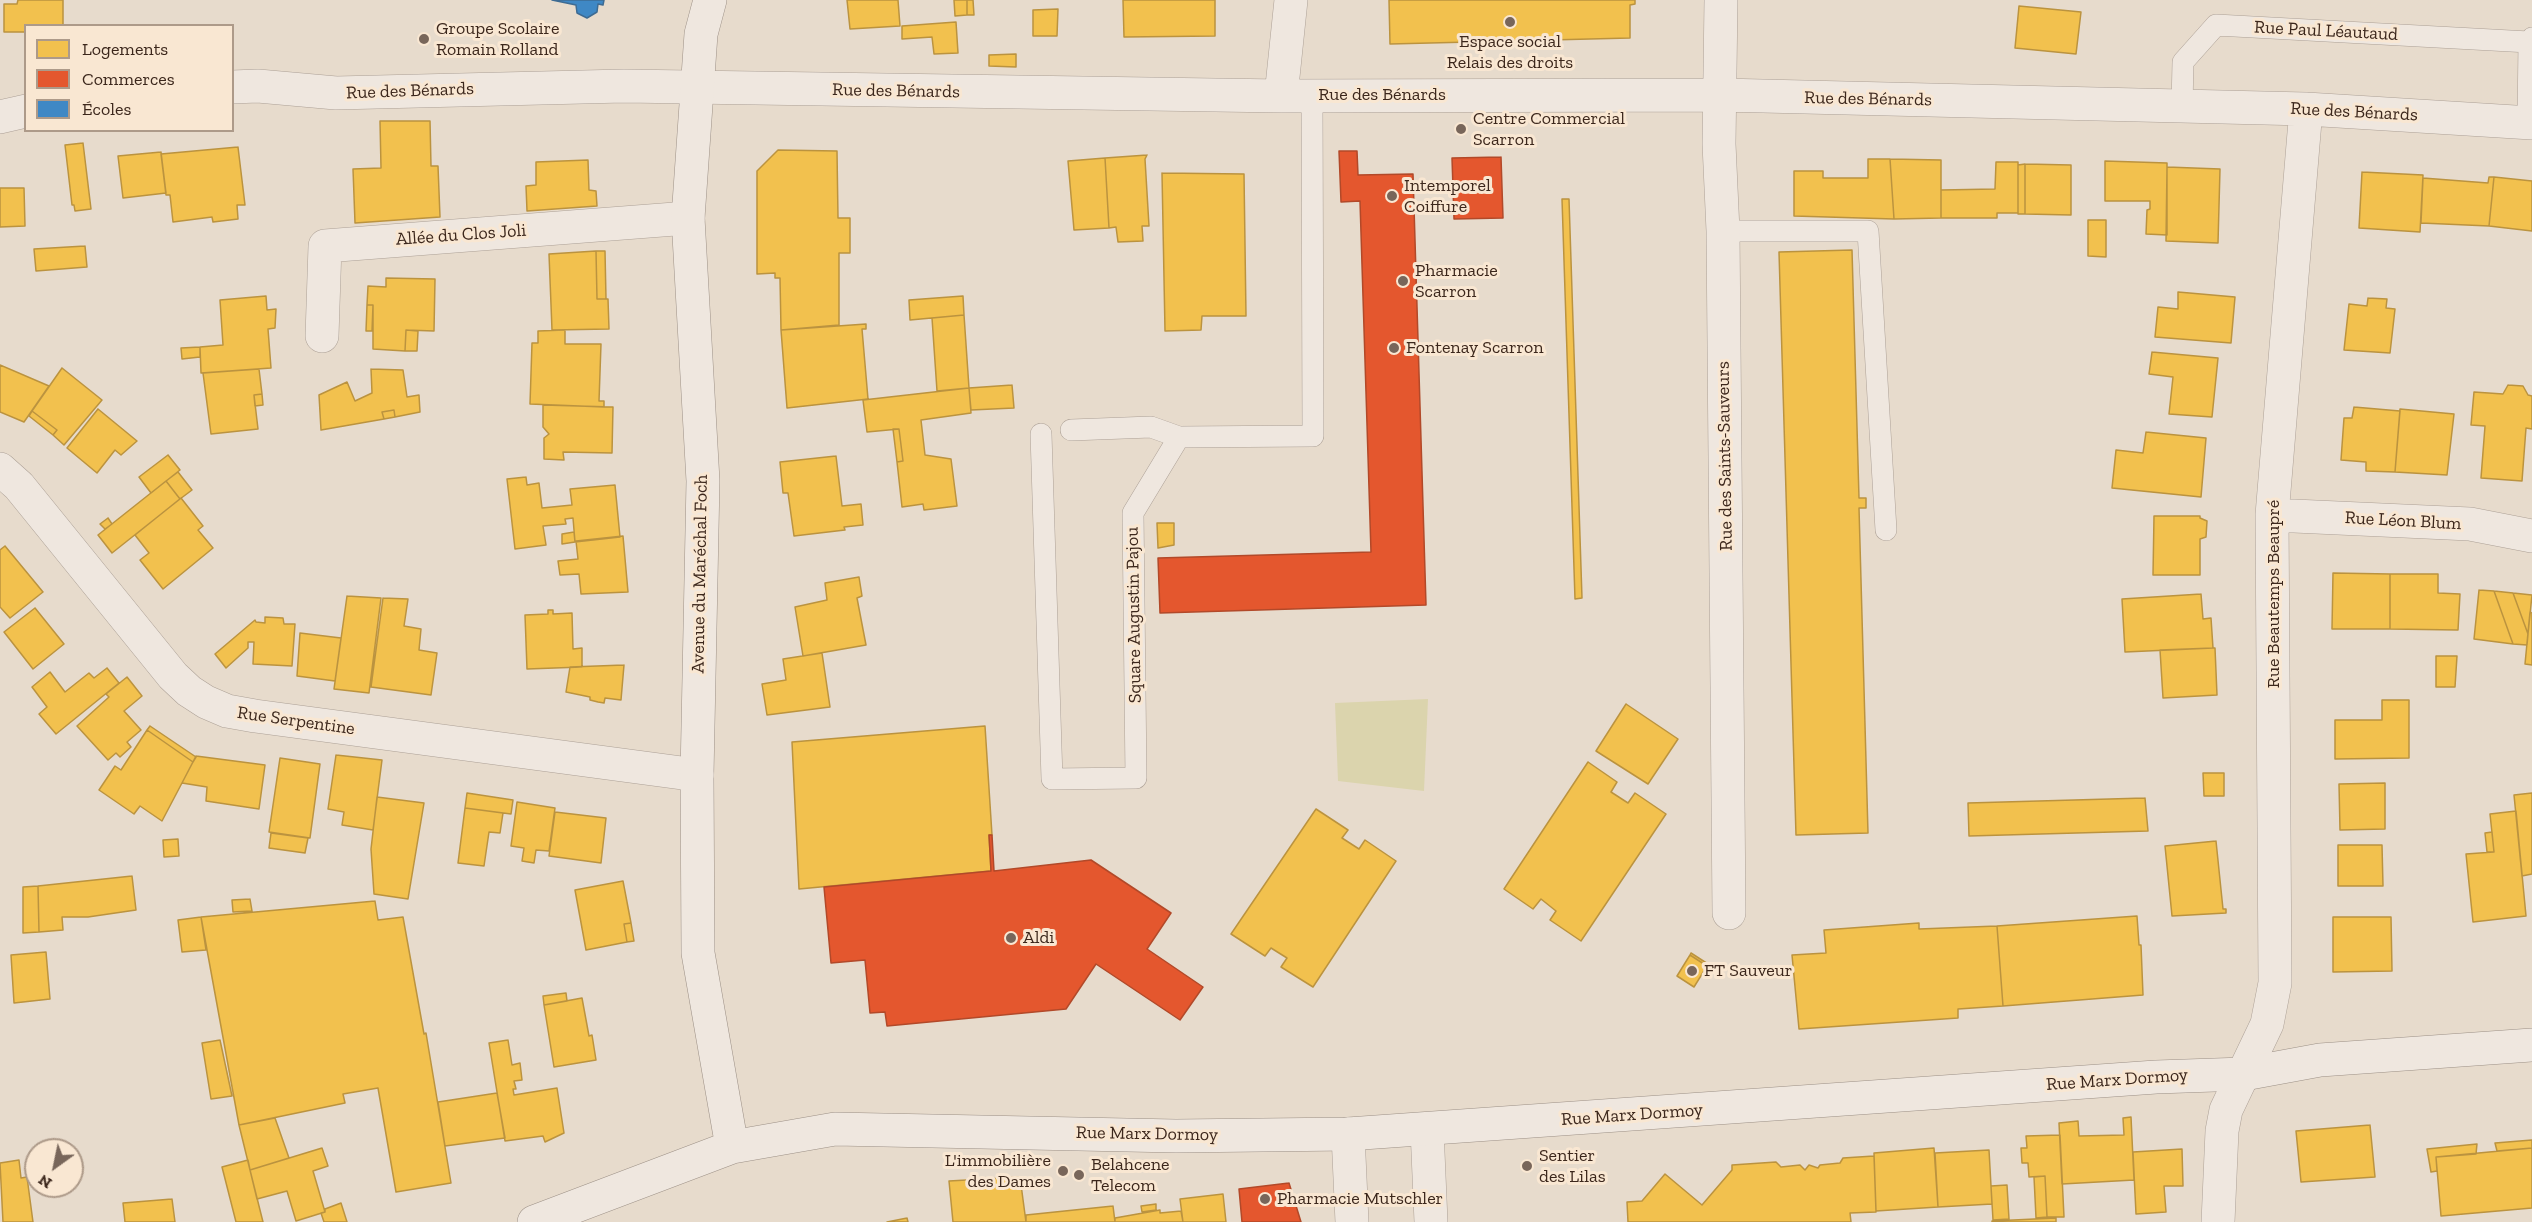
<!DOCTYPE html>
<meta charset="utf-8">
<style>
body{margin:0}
#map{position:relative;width:2532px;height:1222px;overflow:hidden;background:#e7dbcc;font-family:"Zilla Slab",serif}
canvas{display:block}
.legend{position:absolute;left:24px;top:24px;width:210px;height:108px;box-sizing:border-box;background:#f9e7d2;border:2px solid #ad9a89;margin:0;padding:8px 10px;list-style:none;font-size:18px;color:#3c271c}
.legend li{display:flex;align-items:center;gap:12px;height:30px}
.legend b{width:30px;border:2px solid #ad9a89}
.north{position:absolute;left:24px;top:1138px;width:60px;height:60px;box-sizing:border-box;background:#f9e7d2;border:2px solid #ad9a89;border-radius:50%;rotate:213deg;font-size:16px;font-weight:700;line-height:24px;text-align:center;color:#3c271c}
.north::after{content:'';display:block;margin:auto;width:21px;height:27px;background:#78665a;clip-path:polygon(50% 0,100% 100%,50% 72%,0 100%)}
</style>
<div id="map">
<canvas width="2532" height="1222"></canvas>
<ul class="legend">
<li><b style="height:16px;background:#f2c14e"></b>Logements</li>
<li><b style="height:16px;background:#e4572e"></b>Commerces</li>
<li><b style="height:16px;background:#3f88c5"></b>Écoles</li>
</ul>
<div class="north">N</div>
</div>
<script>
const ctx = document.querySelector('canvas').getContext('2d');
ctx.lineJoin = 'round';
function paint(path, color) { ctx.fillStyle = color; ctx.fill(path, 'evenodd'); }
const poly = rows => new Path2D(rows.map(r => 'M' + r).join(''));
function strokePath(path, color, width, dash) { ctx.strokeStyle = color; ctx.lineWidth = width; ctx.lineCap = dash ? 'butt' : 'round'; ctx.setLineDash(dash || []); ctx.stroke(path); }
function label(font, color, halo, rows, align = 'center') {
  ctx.font = font + ' "Zilla Slab",serif'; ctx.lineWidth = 6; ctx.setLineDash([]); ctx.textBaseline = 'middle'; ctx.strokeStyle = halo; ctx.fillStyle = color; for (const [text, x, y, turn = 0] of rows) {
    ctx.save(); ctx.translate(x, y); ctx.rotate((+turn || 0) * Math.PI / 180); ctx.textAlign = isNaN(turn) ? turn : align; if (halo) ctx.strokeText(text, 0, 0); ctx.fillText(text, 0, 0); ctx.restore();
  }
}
const green = poly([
 [1428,699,1424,791,1338,781,1335,703]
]);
const homes = poly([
 [18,0,63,0,63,26,26,26,26,32,4,32,4,4,17,4,18,0],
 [847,0,898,0,900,26,850,29,847,0],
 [954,0,967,0,967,15,955,16,954,0],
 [967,0,973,0,974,15,967,15,967,0],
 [1123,0,1215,0,1215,36,1124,37,1123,0],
 [1389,0,1635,0,1635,4,1630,5,1630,38,1390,44,1389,0],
 [2019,6,2081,12,2076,54,2015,48,2019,6],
 [1058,9,1057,36,1033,36,1033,10,1058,9],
 [956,22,958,53,934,54,932,37,902,39,902,26,956,22],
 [1016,54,1016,67,989,66,989,55,1016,54],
 [380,121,430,121,431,166,438,166,440,217,355,223,353,169,381,168,380,121],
 [83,143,91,209,75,211,74,205,72,205,65,145,83,143],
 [238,147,245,205,237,205,238,219,213,222,212,217,173,222,170,195,166,195,161,154,238,147],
 [778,150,837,151,838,218,850,218,850,253,839,253,839,325,781,330,780,278,775,278,775,273,757,274,757,171,778,150],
 [161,152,166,193,123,198,118,156,161,152],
 [1147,155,1145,159,1149,226,1142,226,1143,241,1118,242,1116,227,1109,228,1105,158,1147,155],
 [1105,158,1109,228,1074,230,1068,161,1105,158],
 [1868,159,1890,159,1894,219,1794,216,1794,171,1823,171,1823,178,1868,178,1868,159],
 [1890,159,1941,160,1941,218,1894,219,1890,159],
 [588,160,589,190,596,191,597,206,527,211,526,186,536,185,536,162,588,160],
 [2105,161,2167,163,2167,235,2146,234,2147,210,2150,209,2150,201,2105,201,2105,161],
 [1996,162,2018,162,2018,213,1997,213,1997,218,1941,218,1941,190,1995,189,1996,162],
 [2025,164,2025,214,2018,214,2018,165,2025,164],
 [2025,164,2071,165,2071,215,2025,214,2025,164],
 [2167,167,2220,169,2218,243,2166,241,2167,167],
 [2362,172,2423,175,2420,232,2359,228,2362,172],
 [1162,173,1244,174,1246,316,1202,316,1201,330,1165,331,1162,173],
 [2489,177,2494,177,2489,226,2421,223,2423,178,2488,183,2489,177],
 [2494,177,2532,181,2532,231,2489,226,2494,177],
 [0,188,24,188,25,226,0,227,0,188],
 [1562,199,1569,199,1582,598,1575,599,1562,199],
 [2088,220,2106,220,2106,257,2088,256,2088,220],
 [85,246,87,267,36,271,34,249,85,246],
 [1852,250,1859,498,1866,498,1866,508,1859,508,1868,833,1796,835,1779,252,1852,250],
 [596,251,605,251,606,299,597,299,596,251],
 [596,251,597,299,608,299,609,329,552,330,549,254,596,251],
 [386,278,435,279,434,331,406,330,405,351,373,349,373,305,367,305,368,286,386,287,386,278],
 [2178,292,2235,297,2231,343,2155,337,2158,307,2178,309,2178,292],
 [266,296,267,310,276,309,275,328,268,329,271,368,201,373,200,347,223,345,220,300,266,296],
 [963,296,964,315,910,320,909,300,963,296],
 [2368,298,2387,299,2386,308,2395,309,2390,353,2344,350,2349,304,2367,306,2368,298],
 [367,305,373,305,372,331,366,331,367,305],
 [964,315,969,388,937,391,932,318,964,315],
 [866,324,866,329,862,329,868,399,787,408,781,330,866,324],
 [406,330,418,331,417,351,405,351,406,330],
 [565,330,565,344,601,344,599,401,604,401,604,407,530,404,532,343,538,343,538,331,565,330],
 [200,347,200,357,182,359,181,348,200,347],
 [2152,352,2218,358,2212,417,2169,414,2173,377,2149,374,2152,352],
 [0,365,49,386,24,422,0,412,0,365],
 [62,368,102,400,64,445,53,435,57,430,32,411,62,368],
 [259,369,262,394,254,395,258,429,211,434,203,373,259,369],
 [371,369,403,370,407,397,419,395,420,412,395,417,394,410,382,412,384,419,321,430,319,395,347,382,355,401,372,393,371,369],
 [1012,385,1014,408,971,410,969,388,1012,385],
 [2508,385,2523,386,2528,395,2532,396,2532,429,2526,428,2522,481,2481,478,2485,426,2471,425,2474,392,2503,394,2508,385],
 [969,388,971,413,921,420,925,455,951,459,957,506,924,510,923,504,902,507,897,462,903,461,899,429,867,432,863,400,969,388],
 [262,394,263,405,255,406,254,395,262,394],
 [543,405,613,407,612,453,563,452,564,460,544,459,544,438,549,434,543,427,543,405],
 [2354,407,2400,411,2395,472,2366,471,2366,462,2341,460,2344,418,2352,418,2354,407],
 [98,409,137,441,121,455,115,450,97,473,67,448,98,409],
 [2400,409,2454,414,2447,475,2395,472,2400,409],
 [394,410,395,417,384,419,382,412,394,410],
 [32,411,57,430,53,435,29,416,32,411],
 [893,429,899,429,903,461,897,462,893,429],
 [2146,432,2206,438,2201,497,2112,488,2116,450,2143,453,2146,432],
 [168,455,180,470,151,493,139,477,168,455],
 [836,456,842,506,861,504,863,525,844,527,845,530,794,536,788,493,783,493,780,462,836,456],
 [178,472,192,490,180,499,166,481,178,472],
 [526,477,527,485,539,483,542,508,572,505,570,489,615,485,620,537,575,542,573,518,565,519,566,524,543,526,546,545,515,549,507,479,526,477],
 [166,481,180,499,112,553,98,535,166,481],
 [181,498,203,526,198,530,213,548,163,589,140,560,149,553,135,535,181,498],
 [2154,516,2200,516,2200,518,2207,521,2206,537,2200,539,2200,575,2153,575,2154,516],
 [108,518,112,524,105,529,100,524,108,518],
 [1157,523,1174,523,1174,545,1158,548,1157,523],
 [574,532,575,542,562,544,562,534,574,532],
 [623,536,628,592,581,594,579,574,560,575,558,561,578,559,576,541,623,536],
 [5,546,43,592,10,618,0,607,0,550,5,546],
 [2333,573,2390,574,2390,629,2332,629,2333,573],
 [2390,574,2438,574,2438,593,2460,594,2458,630,2390,629,2390,574],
 [859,577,862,596,857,598,866,645,803,656,795,607,827,600,825,583,859,577],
 [2479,590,2494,591,2513,644,2474,639,2479,590],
 [2494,591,2513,593,2528,634,2527,645,2513,644,2494,591],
 [2513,593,2532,595,2528,634,2513,593],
 [2201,594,2203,619,2211,618,2213,648,2125,652,2122,599,2201,594],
 [347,596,381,598,369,693,334,689,347,596],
 [383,598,408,599,404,626,421,629,419,650,437,653,431,695,371,687,383,598],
 [35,608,64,644,33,669,4,632,35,608],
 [548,610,553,610,553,614,572,613,573,649,582,648,582,667,527,669,525,615,548,614,548,610],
 [2530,612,2532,613,2532,665,2525,664,2530,612],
 [265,617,283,618,284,624,295,624,292,666,253,664,254,642,248,642,248,648,226,668,215,654,255,620,256,622,265,623,265,617],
 [300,633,341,638,335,681,297,676,300,633],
 [2213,648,2215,648,2217,695,2163,698,2160,650,2213,648],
 [822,653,830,707,767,715,762,684,786,680,783,659,822,653],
 [2436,656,2457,656,2455,687,2436,687,2436,656],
 [624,665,621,700,605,698,604,703,598,702,590,700,590,697,566,692,570,667,624,665],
 [107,668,119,683,56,734,39,714,47,707,32,687,50,672,65,692,89,673,94,678,107,668],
 [127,677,142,696,124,711,141,730,127,742,131,747,120,757,116,753,108,760,77,726,109,697,106,694,127,677],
 [2382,700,2409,700,2409,758,2335,759,2335,720,2382,720,2382,700],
 [1626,704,1678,739,1648,784,1596,751,1626,704],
 [150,726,196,757,193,762,147,730,150,726],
 [985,726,992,835,989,835,991,871,799,889,792,742,985,726],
 [147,730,193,762,162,821,140,806,134,814,99,790,115,766,121,770,147,730],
 [336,755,382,760,373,830,342,825,344,812,328,809,336,755],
 [196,756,265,765,259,809,206,801,207,787,182,783,196,756],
 [280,758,320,764,310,838,269,832,280,758],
 [1588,762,1617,782,1611,792,1628,803,1635,793,1666,814,1581,941,1550,920,1556,911,1541,899,1533,909,1504,889,1588,762],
 [2203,773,2224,773,2224,796,2204,796,2203,773],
 [2385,783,2385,829,2340,830,2339,784,2385,783],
 [467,793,513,800,511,814,465,808,467,793],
 [2532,793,2532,874,2522,876,2514,795,2532,793],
 [377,797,424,803,408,899,374,894,371,849,377,797],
 [2145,798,2148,831,1969,836,1968,803,2145,798],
 [517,802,555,808,549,851,536,850,534,863,522,861,524,848,511,846,517,802],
 [465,808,503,813,500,833,489,832,484,866,458,863,465,808],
 [1316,809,1348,830,1342,838,1359,849,1365,840,1396,861,1313,987,1281,967,1287,958,1271,948,1265,956,1231,934,1316,809],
 [2516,811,2526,916,2473,922,2466,854,2494,852,2490,814,2516,811],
 [555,812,606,818,601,863,549,856,555,812],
 [2492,832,2494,852,2487,852,2485,833,2492,832],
 [271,833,308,838,305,853,269,848,271,833],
 [178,839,179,856,164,857,163,840,178,839],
 [2216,841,2223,909,2226,909,2226,913,2172,916,2165,846,2216,841],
 [2338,845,2382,845,2383,886,2338,886,2338,845],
 [132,876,136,910,88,917,62,917,63,930,39,932,38,886,132,876],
 [623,881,631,923,624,924,627,942,586,950,575,890,623,881],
 [38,886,39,932,23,933,23,887,38,886],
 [250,899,252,911,233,912,232,900,250,899],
 [375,901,378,920,403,917,424,1034,426,1033,451,1183,396,1192,378,1088,343,1094,345,1103,239,1125,201,917,375,901],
 [2137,916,2139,945,2141,945,2143,995,2003,1006,1997,926,2137,916],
 [201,917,206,950,182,952,178,920,201,917],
 [2333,917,2391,917,2392,971,2333,972,2333,917],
 [631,923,634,941,627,942,624,924,631,923],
 [1919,923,1919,929,1997,926,2003,1006,1958,1009,1958,1018,1799,1029,1792,955,1826,953,1824,930,1919,923],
 [46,952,50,999,14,1003,11,955,46,952],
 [1691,953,1708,964,1707,966,1690,955,1691,953],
 [1690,955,1707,966,1694,987,1677,976,1690,955],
 [566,993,567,1001,544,1005,543,996,566,993],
 [582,998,589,1036,592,1035,596,1060,554,1067,544,1005,582,998],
 [220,1040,232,1096,211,1099,202,1043,220,1040],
 [508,1040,512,1065,520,1063,522,1080,514,1081,516,1089,513,1089,514,1095,557,1088,564,1133,545,1142,543,1136,505,1141,489,1043,508,1040],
 [497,1093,505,1138,445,1146,438,1102,497,1093],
 [2131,1117,2134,1180,2062,1184,2059,1123,2078,1121,2079,1136,2124,1135,2123,1118,2131,1117],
 [275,1118,289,1158,250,1170,239,1125,275,1118],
 [2370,1125,2375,1177,2301,1182,2296,1131,2370,1125],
 [2060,1135,2064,1217,2047,1217,2045,1176,2029,1177,2028,1163,2022,1163,2021,1148,2027,1148,2026,1136,2060,1135],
 [2532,1140,2532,1148,2497,1151,2495,1143,2532,1140],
 [2477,1144,2476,1154,2436,1157,2437,1171,2431,1172,2427,1149,2477,1144],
 [322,1148,328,1166,313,1171,325,1212,296,1221,287,1191,257,1199,250,1170,322,1148],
 [1934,1148,1938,1207,1876,1211,1874,1153,1934,1148],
 [2532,1148,2532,1208,2441,1216,2436,1157,2532,1148],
 [2182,1149,2183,1186,2164,1186,2166,1212,2136,1214,2133,1152,2182,1149],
 [1989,1150,1992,1204,1938,1207,1935,1153,1989,1150],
 [1874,1156,1876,1212,1850,1213,1851,1222,1628,1222,1627,1202,1642,1201,1665,1174,1702,1205,1732,1170,1732,1165,1776,1162,1781,1167,1800,1165,1805,1170,1809,1165,1818,1168,1820,1165,1840,1163,1843,1158,1874,1156],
 [19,1160,21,1178,27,1177,33,1222,3,1222,0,1163,19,1160],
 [248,1160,250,1170,263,1222,236,1222,222,1167,248,1160],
 [2045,1176,2047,1217,2036,1218,2034,1177,2045,1176],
 [1020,1177,1026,1222,953,1222,949,1181,1020,1177],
 [2007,1185,2009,1219,1993,1220,1991,1186,2007,1185],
 [1223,1194,1226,1222,1183,1222,1180,1199,1223,1194],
 [172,1199,175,1222,125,1222,123,1203,172,1199],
 [341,1203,347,1222,324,1222,321,1213,325,1212,325,1209,341,1203],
 [1156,1204,1156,1210,1142,1212,1141,1206,1156,1204],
 [1113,1206,1115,1222,1026,1222,1026,1215,1113,1206],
 [1160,1210,1160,1213,1181,1211,1183,1222,1115,1222,1115,1218,1160,1210],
 [907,1218,908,1222,887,1222,907,1218],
 [2056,1218,2056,1222,1992,1222,1992,1221,2056,1218]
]);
const shops = poly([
 [1339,151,1357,151,1358,175,1413,174,1426,605,1160,613,1158,558,1371,552,1360,201,1341,202,1339,151],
 [1501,157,1503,218,1454,219,1452,158,1501,157],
 [989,835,992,835,994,871,1091,860,1171,913,1147,949,1203,987,1180,1020,1096,964,1066,1009,887,1026,885,1012,870,1013,865,960,831,963,824,887,991,871,989,835],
 [1289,1183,1301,1222,1242,1222,1239,1189,1289,1183]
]);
const schools = poly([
 [552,0,604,0,603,5,598,4,597,12,587,18,577,13,576,5,552,0]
]);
const lane = poly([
 [2182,106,2183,62,2216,25,2529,42],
 [2528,122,2529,42,2532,38],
 [1723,231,1868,231,1886,530],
 [1071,430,1151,427,1179,437],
 [1041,434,1052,779,1136,778,1133,513,1179,437,1313,436,1312,95]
]);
const street = poly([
 [1721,0,1719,144,1723,231,1729,913],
 [232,87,258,86,336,93,624,86,1281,96,1721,95,2306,109,2532,123],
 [1281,96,1291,0],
 [0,117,26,111],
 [322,336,325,246,688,218],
 [0,469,19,486,173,676,189,691,206,702,227,711,255,716,697,775],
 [2272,515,2470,524,2532,536],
 [1427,1129,1431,1222],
 [1348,1134,1352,1222],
 [2218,1222,2222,1131,2226,1110,2267,1024,2275,983,2272,515,2306,109]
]);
const secondary = poly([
 [710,0,701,34,688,218,703,481,697,775,698,953,732,1147],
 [534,1222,732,1147,835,1129,1176,1136,1348,1134,2156,1077,2244,1074,2320,1060,2532,1045]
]);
const markers = [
 [1510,22,6,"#78665a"],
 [424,39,6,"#78665a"],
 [1461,129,6,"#78665a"],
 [1392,196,6,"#78665a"],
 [1403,281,6,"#78665a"],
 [1394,348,6,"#78665a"],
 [1011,938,6,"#78665a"],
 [1692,971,6,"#78665a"],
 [1527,1166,6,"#78665a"],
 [1063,1171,6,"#78665a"],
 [1079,1175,6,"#78665a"],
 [1265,1199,6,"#78665a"]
];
const poiNames = [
 ["Groupe Scolaire",436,29],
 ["Romain Rolland",436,50],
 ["Espace social",1510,42,"center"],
 ["Relais des droits",1510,63,"center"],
 ["Centre Commercial",1473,119],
 ["Scarron",1473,140],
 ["Intemporel",1404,186],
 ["Coiffure",1404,207],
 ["Pharmacie",1415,271],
 ["Scarron",1415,292],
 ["Fontenay Scarron",1406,348],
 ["Aldi",1023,938],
 ["FT Sauveur",1704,971],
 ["Sentier",1539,1156],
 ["des Lilas",1539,1177],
 ["L'immobilière",1051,1161,"right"],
 ["des Dames",1051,1182,"right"],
 ["Belahcene",1091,1165],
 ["Telecom",1091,1186],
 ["Pharmacie Mutschler",1277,1199]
];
const streetNames = [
 ["Rue Paul Léautaud",2326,31,3],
 ["Rue des Bénards",410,91,-2],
 ["Rue des Bénards",896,91,1],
 ["Rue des Bénards",1382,95],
 ["Rue des Bénards",1868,99,1],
 ["Rue des Bénards",2354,112,3],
 ["Allée du Clos Joli",461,235,-4],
 ["Rue des Saints-Sauveurs",1725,456,-91],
 ["Rue Léon Blum",2403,521,3],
 ["Avenue du Maréchal Foch",700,574,-89],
 ["Rue Beautemps Beaupré",2274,594,-90],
 ["Square Augustin Pajou",1134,615,-91],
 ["Rue Serpentine",296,721,8],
 ["Rue Marx Dormoy",2117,1080,-4],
 ["Rue Marx Dormoy",1632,1115,-4],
 ["Rue Marx Dormoy",1147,1134,1]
];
paint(green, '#dbd4ad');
paint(homes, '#f2c14e');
strokePath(homes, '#bb933f', 1.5);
paint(shops, '#e4572e');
strokePath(shops, '#b24929', 1.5);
paint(schools, '#3f88c5');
strokePath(schools, '#3e6b92', 1.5);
strokePath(lane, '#aca096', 22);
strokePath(street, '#aca096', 34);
strokePath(secondary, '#9c9086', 34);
strokePath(lane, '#efe7df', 21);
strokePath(street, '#efe7df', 33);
strokePath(secondary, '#efe7df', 33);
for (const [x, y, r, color] of markers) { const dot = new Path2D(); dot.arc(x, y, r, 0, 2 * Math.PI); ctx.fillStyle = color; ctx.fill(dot); strokePath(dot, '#f9e7d2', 2); }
label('18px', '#3c271c', '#f9e7d2', poiNames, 'left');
label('18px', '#3c271c', '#f9e7d2', streetNames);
</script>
